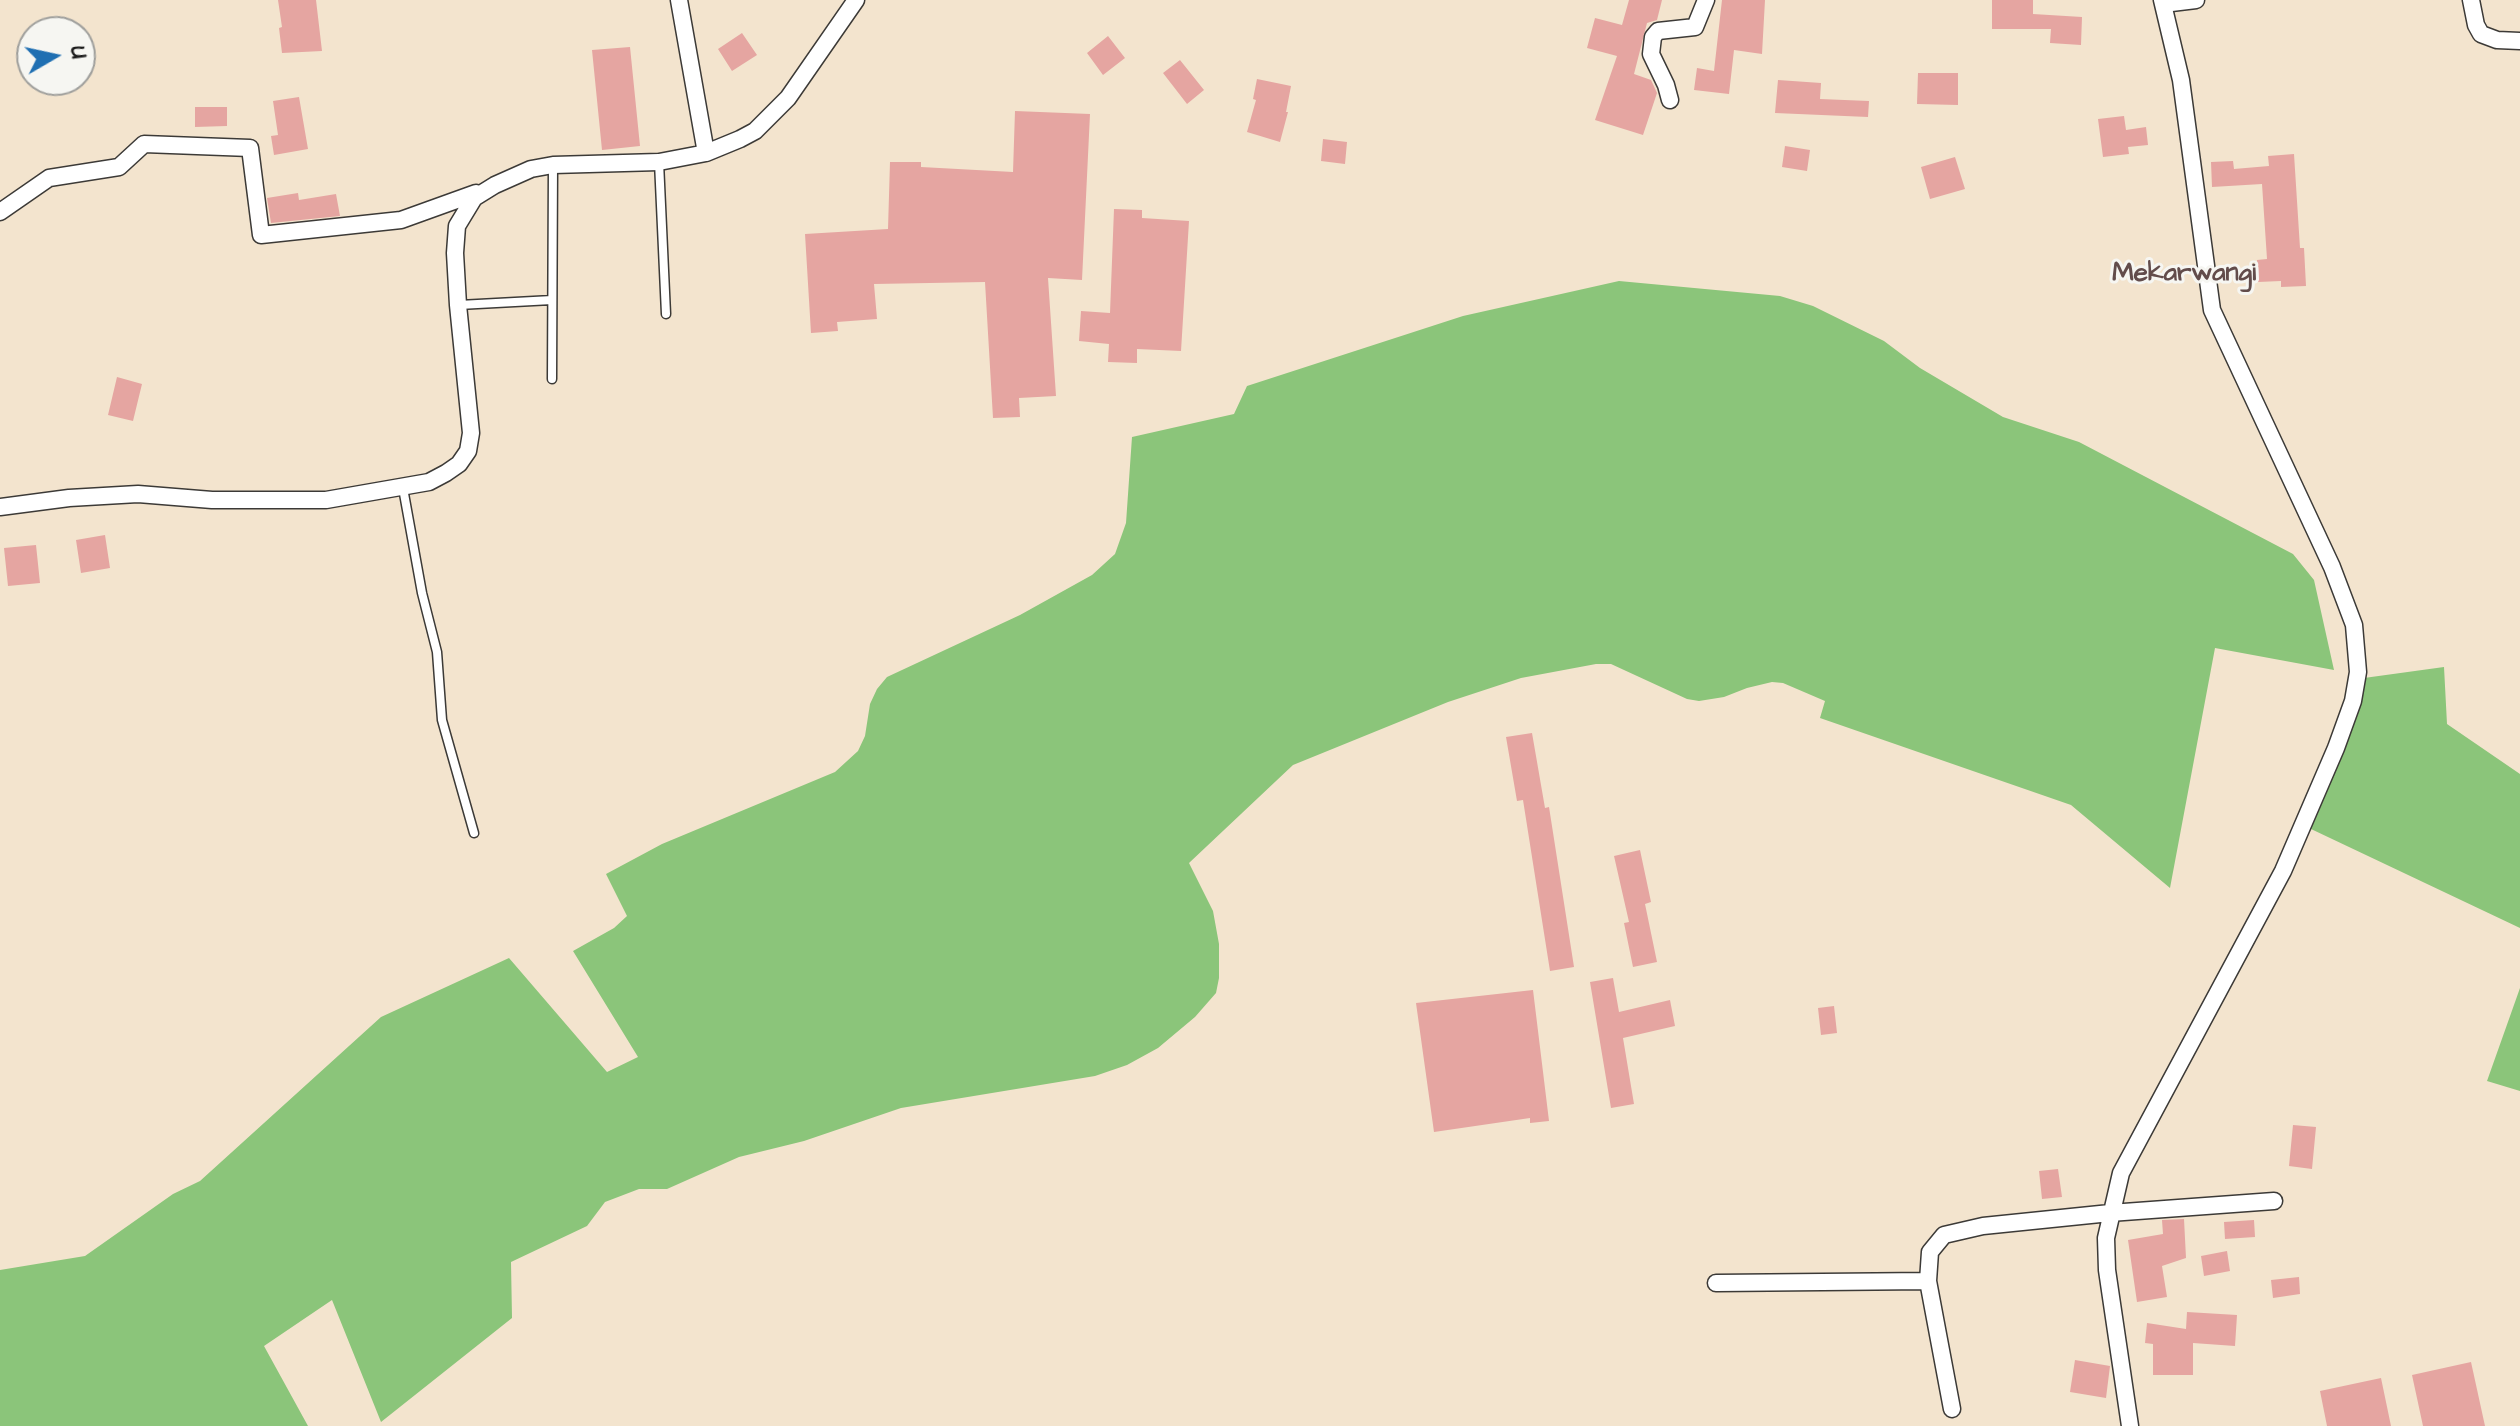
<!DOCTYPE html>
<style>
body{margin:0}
#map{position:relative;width:2520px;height:1426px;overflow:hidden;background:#f3e4ce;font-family:"Architects Daughter",sans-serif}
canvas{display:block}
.north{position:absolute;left:16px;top:16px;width:80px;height:80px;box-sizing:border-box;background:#f6f6f2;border:2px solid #9f9f9c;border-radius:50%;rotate:81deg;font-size:22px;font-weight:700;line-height:32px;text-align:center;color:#1c1c1c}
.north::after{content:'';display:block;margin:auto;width:28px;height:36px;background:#1f6fb2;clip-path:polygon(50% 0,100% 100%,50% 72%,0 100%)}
</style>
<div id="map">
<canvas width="2520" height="1426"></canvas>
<div class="north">U</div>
</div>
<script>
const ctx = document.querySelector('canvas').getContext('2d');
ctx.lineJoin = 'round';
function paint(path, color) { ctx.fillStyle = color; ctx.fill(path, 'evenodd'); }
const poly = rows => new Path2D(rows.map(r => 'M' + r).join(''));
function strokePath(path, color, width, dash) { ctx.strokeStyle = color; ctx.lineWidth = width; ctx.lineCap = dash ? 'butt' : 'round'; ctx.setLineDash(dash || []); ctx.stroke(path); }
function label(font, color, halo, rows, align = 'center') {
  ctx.font = font + ' "Architects Daughter",sans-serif'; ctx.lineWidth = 6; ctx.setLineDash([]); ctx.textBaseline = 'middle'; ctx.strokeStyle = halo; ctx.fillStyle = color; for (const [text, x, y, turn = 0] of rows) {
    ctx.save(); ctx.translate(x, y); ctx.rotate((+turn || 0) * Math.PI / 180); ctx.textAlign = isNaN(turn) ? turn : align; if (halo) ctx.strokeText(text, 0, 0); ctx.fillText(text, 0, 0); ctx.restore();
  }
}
const green = poly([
 [1619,281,1780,296,1813,306,1884,341,1920,368,2003,417,2079,442,2293,554,2314,580,2334,670,2215,648,2170,888,2071,805,1820,718,1825,701,1783,683,1772,682,1747,688,1724,697,1699,701,1687,699,1611,664,1596,664,1521,678,1448,702,1293,765,1189,863,1213,911,1219,944,1219,978,1216,993,1195,1017,1158,1048,1127,1065,1095,1076,901,1108,804,1141,739,1157,667,1189,639,1189,605,1202,587,1226,511,1262,512,1318,381,1422,332,1300,264,1346,308,1426,0,1426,0,1270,85,1256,173,1194,200,1181,381,1017,509,958,607,1072,638,1057,573,951,614,928,627,916,606,874,662,844,835,772,858,751,865,736,870,704,877,689,887,677,1020,615,1092,575,1115,554,1126,523,1132,437,1234,414,1247,386,1463,316],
 [2444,667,2447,724,2520,774,2520,928,2311,829,2364,678],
 [2520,988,2520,1091,2487,1081]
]);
const building = poly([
 [278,0,316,0,322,51,282,53,279,28,282,27],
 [1629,0,1662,0,1657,20,1647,23,1634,74,1651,80,1657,93,1643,135,1595,120,1617,56,1587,48,1595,18,1622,25],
 [1722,0,1765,0,1762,54,1734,50,1729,94,1694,90,1697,68,1714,71],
 [1992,0,2033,0,2033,14,2082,17,2081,45,2050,43,2051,29,1992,29],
 [742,33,757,55,732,71,718,49],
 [1108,36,1125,58,1103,75,1087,53],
 [630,47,640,146,602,150,592,50],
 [1180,60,1204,90,1187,104,1163,73],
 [1918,73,1958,73,1958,105,1917,104],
 [1257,79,1291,86,1286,112,1288,112,1280,142,1247,132,1256,100,1253,99],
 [1778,80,1821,83,1820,99,1869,101,1868,117,1775,113],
 [299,97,308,149,274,155,271,136,278,135,273,101],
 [195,107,227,107,227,126,195,127],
 [1015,111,1090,114,1082,280,1048,278,1056,396,1019,398,1020,417,993,418,985,282,874,284,877,319,837,322,838,331,811,333,805,234,888,229,890,162,921,162,921,167,1013,172],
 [2124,116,2126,130,2146,127,2148,145,2128,147,2129,154,2103,157,2098,119],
 [1323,139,1347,142,1345,164,1321,161],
 [1785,146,1810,150,1807,171,1782,167],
 [2294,154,2300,248,2304,248,2306,286,2281,287,2281,281,2258,282,2257,260,2267,259,2262,184,2212,187,2211,162,2233,161,2234,169,2269,166,2268,156],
 [1955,157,1965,189,1930,199,1921,167],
 [298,193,299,200,336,194,340,216,271,223,267,198],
 [1114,209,1142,210,1142,218,1189,221,1181,351,1137,349,1137,363,1108,362,1109,344,1079,341,1081,311,1110,313],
 [117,377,142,384,133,421,108,415],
 [105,535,110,568,81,573,76,540],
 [36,545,40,583,8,586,4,548],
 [1532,733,1545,808,1549,807,1574,967,1550,971,1523,800,1517,801,1506,737],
 [1640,850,1651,902,1645,904,1657,962,1633,967,1624,923,1629,922,1614,856],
 [1613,978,1619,1012,1670,1000,1675,1026,1623,1038,1634,1104,1611,1108,1590,982],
 [1533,990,1549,1121,1530,1123,1530,1118,1434,1132,1416,1003],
 [1834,1006,1837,1033,1821,1035,1818,1008],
 [2293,1125,2316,1127,2312,1169,2289,1166],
 [2058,1169,2062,1197,2042,1199,2039,1171],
 [2184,1219,2186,1258,2162,1266,2167,1297,2137,1302,2128,1240,2163,1234,2162,1220],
 [2254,1220,2255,1237,2225,1239,2224,1222],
 [2227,1251,2230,1271,2204,1276,2201,1256],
 [2299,1277,2300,1294,2273,1298,2271,1280],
 [2187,1312,2237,1315,2235,1346,2193,1343,2193,1375,2153,1375,2153,1344,2145,1343,2147,1323,2186,1329],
 [2075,1360,2110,1366,2106,1398,2070,1392],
 [2471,1362,2485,1426,2423,1426,2412,1375],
 [2381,1378,2391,1426,2327,1426,2320,1391]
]);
const lane = poly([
 [659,162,666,314],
 [459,305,552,300],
 [552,379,553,165],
 [403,488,422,593,437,652,442,720,474,833]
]);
const street = poly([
 [679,0,706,153],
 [2471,0,2476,25,2481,34,2497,40,2520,41],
 [2163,4,2196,0],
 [1670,100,1666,85,1651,54,1653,37,1658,31,1695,27,1706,0],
 [0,212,49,178,119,167,144,144,250,148,261,235,401,220,476,193],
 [0,507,69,498,138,494,212,500,326,500,429,482,446,473,459,464,468,451,471,433,458,305,455,253,457,226,474,198,495,185,531,169,553,165,659,162,706,153,740,139,755,131,788,98,856,0],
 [1716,1283,1928,1281],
 [1952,1409,1928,1281,1930,1252,1944,1235,1983,1226,2110,1213,2274,1201],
 [2130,1426,2107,1270,2106,1238,2121,1173,2283,871,2336,748,2353,701,2358,672,2354,625,2332,567,2212,310,2181,80,2162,0]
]);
const quarterNames = [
 ["Mekarwangi",2184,275]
];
paint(green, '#8bc57a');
paint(building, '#e5a5a1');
strokePath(lane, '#3c3a37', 11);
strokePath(street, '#3c3a37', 19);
strokePath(lane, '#fff', 8);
strokePath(street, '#fff', 16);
label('bold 26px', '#624c4b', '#f6f6f2', quarterNames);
</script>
